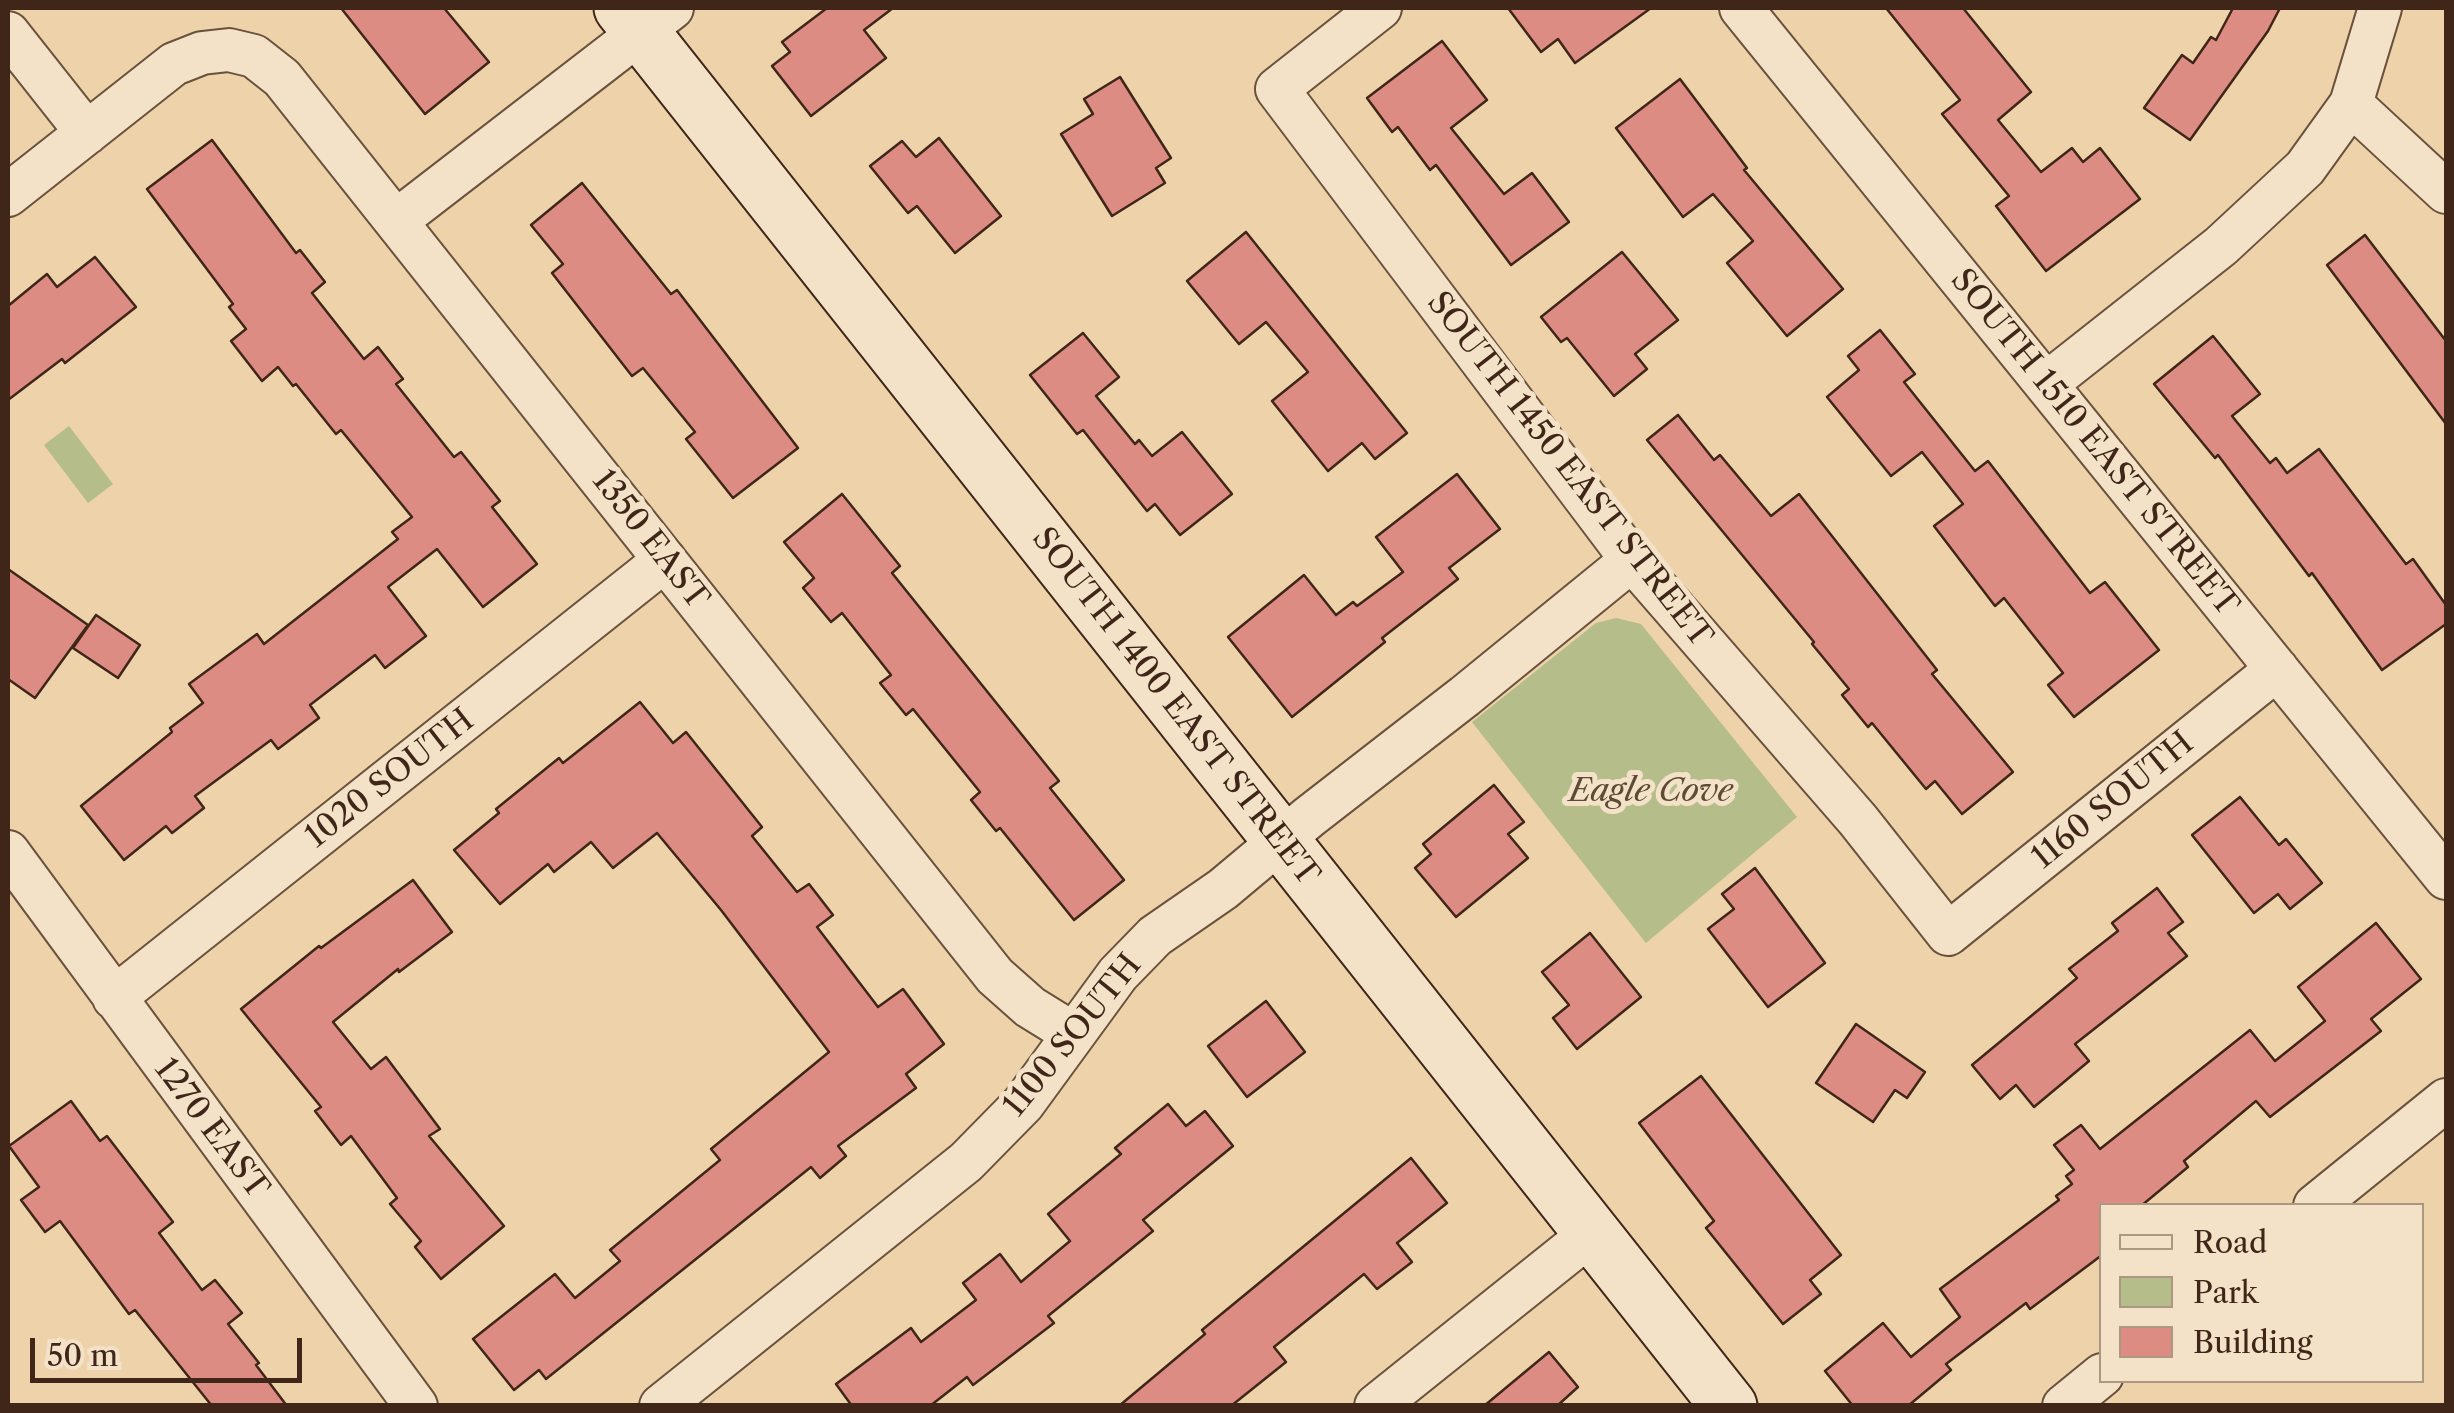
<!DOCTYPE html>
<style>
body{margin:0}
#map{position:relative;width:2454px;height:1413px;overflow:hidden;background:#edd2aa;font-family:"Libre Caslon Text",serif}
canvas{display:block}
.frame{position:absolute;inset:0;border:10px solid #3f2618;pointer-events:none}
.legend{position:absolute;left:2099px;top:1203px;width:325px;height:180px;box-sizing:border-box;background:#f3e2c8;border:2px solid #ab9782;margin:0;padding:12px 18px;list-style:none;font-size:30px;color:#3f2618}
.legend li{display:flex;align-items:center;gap:20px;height:50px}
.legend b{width:50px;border:2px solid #ab9782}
.scale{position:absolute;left:30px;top:1338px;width:272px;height:45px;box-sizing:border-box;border:5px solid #3f2618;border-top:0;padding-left:12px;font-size:30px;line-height:35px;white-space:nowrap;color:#3f2618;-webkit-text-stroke:8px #f3e2c8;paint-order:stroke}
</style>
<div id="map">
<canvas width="2454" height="1413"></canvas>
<div class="frame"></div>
<ul class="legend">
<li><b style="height:12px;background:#f3e2c8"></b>Road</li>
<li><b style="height:28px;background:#b5bd8b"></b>Park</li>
<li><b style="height:28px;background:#dc8c83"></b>Building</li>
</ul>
<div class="scale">50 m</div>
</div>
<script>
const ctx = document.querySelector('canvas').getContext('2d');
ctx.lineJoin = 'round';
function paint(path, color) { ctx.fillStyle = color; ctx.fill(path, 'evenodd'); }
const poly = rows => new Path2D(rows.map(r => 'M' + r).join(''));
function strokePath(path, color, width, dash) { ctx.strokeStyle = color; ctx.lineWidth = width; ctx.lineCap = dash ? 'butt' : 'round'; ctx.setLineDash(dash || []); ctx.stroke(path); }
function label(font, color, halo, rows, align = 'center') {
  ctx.font = font + ' "Libre Caslon Text",serif'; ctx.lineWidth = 10; ctx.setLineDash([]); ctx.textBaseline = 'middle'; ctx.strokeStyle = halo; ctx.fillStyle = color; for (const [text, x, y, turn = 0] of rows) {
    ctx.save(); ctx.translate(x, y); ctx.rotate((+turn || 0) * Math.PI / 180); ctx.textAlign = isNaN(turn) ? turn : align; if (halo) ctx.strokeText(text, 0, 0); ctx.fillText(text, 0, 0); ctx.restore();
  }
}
const green = poly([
 [69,426,113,484,88,503,44,445],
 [1616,618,1641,624,1797,817,1646,943,1472,722,1596,623]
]);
const building = poly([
 [341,8,444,8,489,62,425,114,341,8],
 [827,8,893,8,864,30,886,58,811,116,772,66,790,52,782,42,827,8],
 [1508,8,1651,8,1575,63,1558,39,1541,52,1508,8],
 [1886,8,1963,8,2031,92,1998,120,2041,172,2072,148,2083,162,2100,148,2140,199,2046,271,1996,206,2009,196,1942,114,1960,100,1886,8],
 [2233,8,2280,8,2268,31,2190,140,2144,108,2182,55,2193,63,2211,37,2216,40,2233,8],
 [1442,41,1487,100,1451,128,1504,194,1532,173,1569,222,1511,265,1436,165,1430,170,1398,127,1392,132,1367,98,1442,41],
 [1120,77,1171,158,1156,168,1165,183,1112,216,1061,134,1093,114,1084,99,1120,77],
 [1680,79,1747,168,1744,170,1843,289,1787,336,1727,263,1753,241,1713,194,1683,217,1616,128,1680,79],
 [939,138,1001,216,955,253,917,206,908,213,870,166,902,141,916,157,939,138],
 [212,140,296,253,300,250,325,282,312,293,364,359,378,347,403,379,396,384,454,457,461,452,500,501,492,507,537,564,483,607,437,549,388,587,426,636,385,668,375,655,310,705,319,718,278,749,271,740,195,796,204,808,172,833,166,826,124,860,81,806,172,732,170,728,203,703,189,684,257,634,264,644,398,539,392,532,412,517,341,430,336,434,296,384,293,386,278,367,262,381,231,341,246,329,229,307,233,304,147,189,212,140],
 [582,183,671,294,677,290,798,448,733,498,686,439,695,432,643,368,632,376,552,273,563,264,531,225,582,183],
 [1246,232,1407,433,1375,459,1362,443,1328,471,1272,401,1308,372,1266,322,1239,344,1187,281,1246,232],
 [2365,235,2446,341,2446,424,2327,265,2365,235],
 [1622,252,1678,320,1635,354,1647,369,1614,396,1567,338,1561,342,1541,317,1622,252],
 [95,257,136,307,65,363,62,359,8,400,8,306,47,274,57,287,95,257],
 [1880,330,1915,374,1904,382,1975,471,1988,461,2090,593,2105,582,2159,650,2074,717,2048,685,2063,673,2004,598,1995,606,1934,526,1963,504,1922,452,1891,476,1827,397,1859,370,1848,356,1880,330],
 [1083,333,1119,377,1096,396,1135,444,1139,440,1152,456,1182,432,1232,494,1180,535,1155,504,1147,511,1083,430,1077,434,1030,375,1083,333],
 [2213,336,2260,394,2232,416,2270,463,2276,458,2287,473,2319,449,2406,564,2413,559,2446,605,2446,624,2382,670,2312,573,2309,576,2218,455,2215,458,2154,384,2213,336],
 [1678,415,1714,460,1720,455,1771,516,1799,494,1937,670,1932,674,2013,772,1962,814,1935,781,1926,789,1872,723,1868,727,1842,695,1849,689,1812,644,1814,642,1647,440,1678,415],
 [1457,474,1500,529,1449,568,1458,579,1382,638,1385,642,1292,717,1228,637,1304,575,1336,615,1353,602,1357,606,1403,572,1376,537,1457,474],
 [842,494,900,566,892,573,1059,781,1050,788,1124,880,1074,920,1000,828,996,831,971,800,980,792,913,709,906,715,880,683,891,675,842,613,831,622,803,588,814,578,784,542,842,494],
 [8,569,88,625,35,698,8,679,8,569],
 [96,615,140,645,118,678,73,648,96,615],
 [640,702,673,743,686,732,762,827,752,836,797,892,809,884,833,915,817,927,878,1007,903,989,944,1044,906,1074,916,1088,838,1146,846,1156,820,1178,811,1167,546,1379,539,1370,514,1390,473,1339,555,1274,575,1298,620,1261,610,1250,720,1160,711,1149,829,1052,721,910,657,833,613,868,591,842,554,872,548,864,500,904,454,850,499,813,496,809,559,758,563,763,640,702],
 [1494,785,1524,822,1508,834,1528,858,1456,917,1415,868,1431,854,1423,844,1494,785],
 [2240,797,2279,845,2286,839,2322,883,2290,909,2278,894,2254,913,2192,835,2240,797],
 [1755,868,1825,963,1768,1007,1708,929,1734,909,1722,894,1755,868],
 [413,880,452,932,399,972,398,969,333,1022,371,1069,386,1057,440,1129,429,1136,504,1226,441,1279,415,1247,421,1241,390,1204,397,1198,351,1136,341,1145,315,1111,321,1107,241,1009,319,946,321,948,413,880],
 [2157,888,2183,922,2168,933,2187,956,2075,1044,2089,1061,2034,1107,2016,1085,2000,1099,1972,1065,2077,978,2069,969,2118,931,2112,923,2157,888],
 [2376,923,2421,979,2371,1019,2381,1031,2270,1117,2256,1101,2184,1161,2188,1167,2141,1206,2102,1206,2102,1255,2030,1309,2026,1303,1946,1364,1951,1370,1908,1406,1853,1406,1825,1371,1883,1323,1911,1357,1960,1317,1940,1289,2059,1200,2056,1196,2072,1184,2066,1176,2074,1170,2054,1145,2081,1125,2100,1149,2250,1030,2275,1061,2325,1021,2298,987,2376,923],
 [1590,933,1641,997,1577,1049,1553,1018,1569,1005,1542,972,1590,933],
 [1266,1001,1305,1052,1247,1097,1208,1046,1266,1001],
 [1856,1024,1925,1072,1907,1098,1895,1090,1873,1122,1816,1083,1856,1024],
 [1701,1076,1841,1255,1810,1280,1821,1294,1783,1324,1706,1228,1714,1221,1639,1123,1701,1076],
 [71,1101,100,1141,107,1136,173,1222,159,1233,202,1290,215,1280,242,1313,228,1324,259,1363,256,1365,287,1406,212,1406,135,1310,129,1314,60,1221,45,1232,21,1200,39,1187,9,1146,71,1101],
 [1168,1104,1186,1126,1205,1111,1233,1146,1143,1220,1153,1231,1048,1316,1054,1323,973,1385,967,1377,930,1406,852,1406,836,1384,911,1328,921,1342,976,1300,963,1283,1000,1254,1021,1282,1070,1241,1048,1214,1121,1154,1115,1148,1168,1104],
 [1411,1158,1447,1203,1397,1243,1412,1262,1377,1289,1364,1274,1274,1347,1286,1362,1231,1406,1119,1406,1205,1334,1202,1330,1411,1158],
 [1549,1352,1578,1387,1557,1406,1484,1406,1549,1352]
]);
const street = poly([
 [1380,8,1277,89,1632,560,1858,820,1948,934,2277,669],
 [1741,8,2446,878],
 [8,33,87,133],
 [2351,104,2446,192],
 [8,195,174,64,202,53,229,50,254,56,282,78,995,976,1030,1007,1072,1033],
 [396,221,672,8],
 [2046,384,2221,246,2305,168,2351,104,2380,8],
 [8,852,416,1406],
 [114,998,665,560],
 [2315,1206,2446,1100],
 [661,1406,966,1162,1023,1104,1118,974,1155,936,1223,889,1309,817,1465,696,1632,560],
 [1376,1406,1592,1233],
 [2064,1406,2102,1375]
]);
const secondary = poly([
 [622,8,1729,1406]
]);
const streetNames = [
 ["SOUTH 1510 EAST STREET",2094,443,51],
 ["SOUTH 1450 EAST STREET",1569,470,52],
 ["1350 EAST",650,540,52],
 ["SOUTH 1400 EAST STREET",1175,707,52],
 ["1020 SOUTH",390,779,-38],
 ["1160 SOUTH",2113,801,-39],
 ["1100 SOUTH",1073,1036,-51],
 ["1270 EAST",211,1129,53]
];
const parkNames = [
 ["Eagle Cove",1651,792]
];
paint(green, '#b5bd8b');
paint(building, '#dc8c83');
strokePath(building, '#3f2618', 2.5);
strokePath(street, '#6a513c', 46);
strokePath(secondary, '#3f2618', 59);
strokePath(street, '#f3e2c8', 42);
strokePath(secondary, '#f3e2c8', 55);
label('32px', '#3f2618', '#f3e2c8', streetNames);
label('italic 32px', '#5c4c35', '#f3e2c8', parkNames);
</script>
